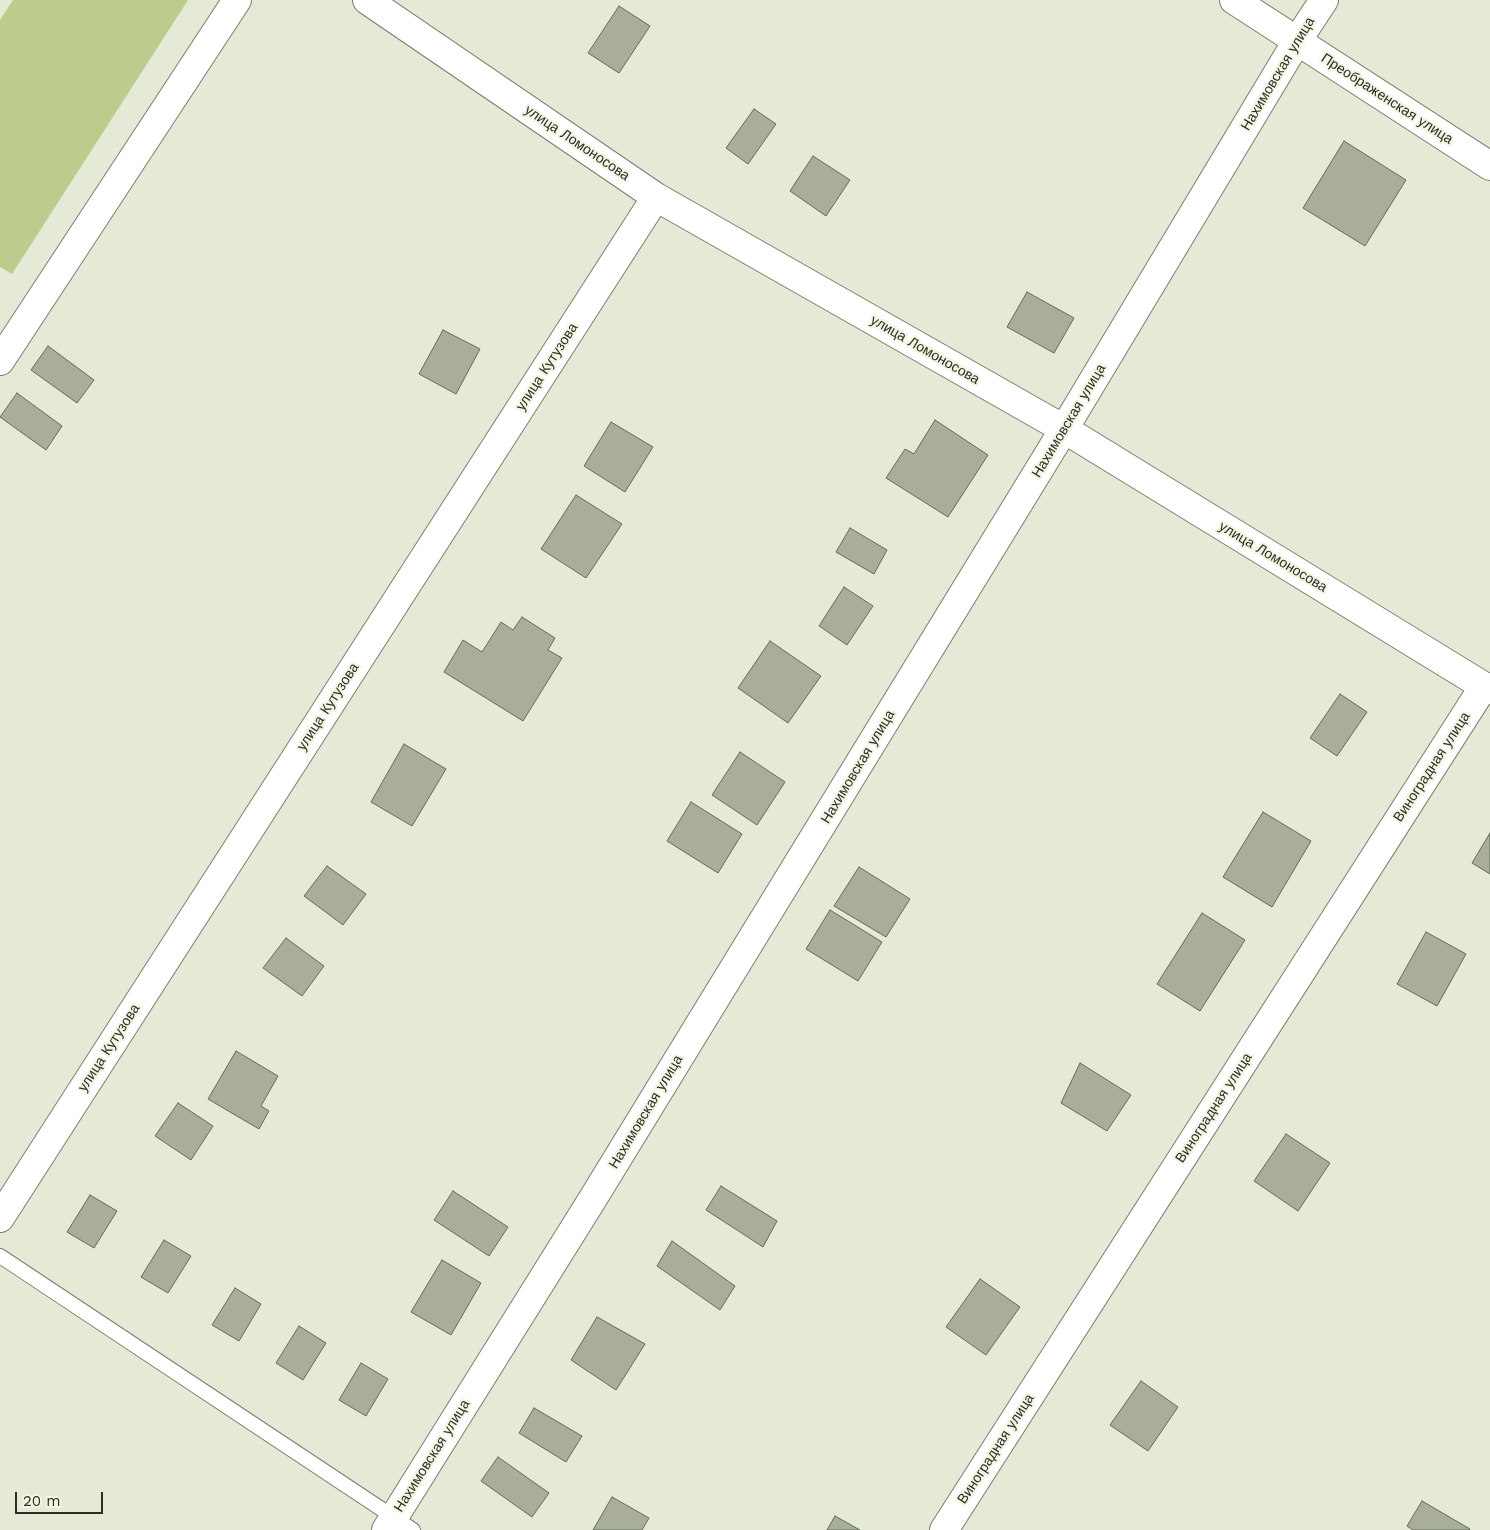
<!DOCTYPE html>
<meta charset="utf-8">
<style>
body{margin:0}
#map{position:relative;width:1490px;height:1530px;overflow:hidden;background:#e4ead6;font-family:"Work Sans",sans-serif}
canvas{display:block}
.scale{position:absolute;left:15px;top:1492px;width:88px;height:22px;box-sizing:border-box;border:2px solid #2a2c25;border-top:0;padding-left:6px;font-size:15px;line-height:18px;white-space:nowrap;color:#2a2c25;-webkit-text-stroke:4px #f1f7e3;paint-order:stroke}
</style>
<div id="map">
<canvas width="1490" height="1530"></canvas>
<div class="scale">20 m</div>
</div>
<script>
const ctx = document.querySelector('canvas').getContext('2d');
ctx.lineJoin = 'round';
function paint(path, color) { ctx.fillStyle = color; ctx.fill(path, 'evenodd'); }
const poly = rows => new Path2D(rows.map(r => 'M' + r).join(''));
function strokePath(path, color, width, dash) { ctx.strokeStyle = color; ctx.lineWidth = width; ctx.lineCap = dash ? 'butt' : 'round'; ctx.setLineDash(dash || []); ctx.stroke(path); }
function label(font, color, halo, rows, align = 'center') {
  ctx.font = font + ' "Work Sans",sans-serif'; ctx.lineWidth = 4.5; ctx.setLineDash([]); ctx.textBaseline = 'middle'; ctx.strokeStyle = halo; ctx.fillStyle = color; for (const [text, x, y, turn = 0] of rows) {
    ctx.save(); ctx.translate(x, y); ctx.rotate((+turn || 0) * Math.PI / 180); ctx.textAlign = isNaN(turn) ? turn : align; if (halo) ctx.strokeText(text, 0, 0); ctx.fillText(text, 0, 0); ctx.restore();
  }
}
const green = poly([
 [13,0,188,0,12,274,0,267,0,20]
]);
const building = poly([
 [619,6,650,26,619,73,588,53,619,6],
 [754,109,776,124,748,164,726,148,754,109],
 [1344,141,1406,180,1365,246,1303,208,1344,141],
 [813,156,850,180,826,216,790,191,813,156],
 [1027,292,1074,318,1054,353,1007,327,1027,292],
 [443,330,480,349,456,394,419,374,443,330],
 [48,346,94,380,77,403,31,370,48,346],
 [17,393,62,426,46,450,0,417,17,393],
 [935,420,988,455,948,517,886,478,905,449,914,454,935,420],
 [611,422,653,447,625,492,584,466,611,422],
 [576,495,622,524,586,578,541,549,576,495],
 [850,528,887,550,874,574,836,552,850,528],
 [844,587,873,606,847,645,819,626,844,587],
 [522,617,555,638,548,650,562,658,523,721,444,672,463,640,482,652,501,622,513,630,522,617],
 [770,641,821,676,788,723,738,688,770,641],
 [1340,694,1367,712,1337,756,1310,738,1340,694],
 [404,744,446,769,412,826,371,802,404,744],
 [740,752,785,782,757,825,712,795,740,752],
 [691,802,742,834,718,873,667,841,691,802],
 [1263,812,1311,841,1272,907,1223,877,1263,812],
 [1490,833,1490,874,1472,863,1490,833],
 [327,866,366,894,343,925,304,896,327,866],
 [859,867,910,899,886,937,834,906,859,867],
 [830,910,882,942,858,981,806,949,830,910],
 [1202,913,1245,940,1200,1011,1157,984,1202,913],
 [1426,932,1466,954,1437,1006,1397,984,1426,932],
 [286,938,324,966,302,996,263,968,286,938],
 [236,1051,278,1076,261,1106,269,1111,259,1129,208,1099,236,1051],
 [1080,1063,1131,1095,1107,1131,1061,1103,1080,1063],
 [178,1103,213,1126,191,1160,155,1136,178,1103],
 [1286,1134,1330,1163,1298,1211,1254,1181,1286,1134],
 [721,1186,777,1221,763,1247,706,1210,721,1186],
 [453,1191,508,1227,489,1256,434,1220,453,1191],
 [90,1195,117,1211,94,1248,67,1232,90,1195],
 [164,1240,191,1256,168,1293,141,1277,164,1240],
 [672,1241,735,1286,720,1310,657,1266,672,1241],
 [442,1260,481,1283,451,1335,411,1312,442,1260],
 [980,1279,1020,1307,986,1355,946,1327,980,1279],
 [235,1288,261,1304,239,1341,212,1325,235,1288],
 [597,1317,645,1344,616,1390,571,1360,597,1317],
 [299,1326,326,1343,303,1380,276,1363,299,1326],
 [361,1363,388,1379,366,1416,339,1400,361,1363],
 [1141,1381,1178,1407,1148,1451,1110,1425,1141,1381],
 [534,1408,582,1436,566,1462,519,1433,534,1408],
 [498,1457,549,1493,532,1517,481,1481,498,1457],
 [612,1497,649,1518,642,1530,593,1530,612,1497],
 [1422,1501,1470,1529,1469,1530,1413,1530,1407,1526,1422,1501],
 [835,1516,860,1530,827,1530,835,1516]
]);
const service = poly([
 [0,1256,413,1530]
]);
const minor = poly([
 [367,0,656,197,1064,429,1490,690],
 [1234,0,1490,166],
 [0,361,237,0],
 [0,1218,656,197],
 [386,1530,592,1200,1064,429,1297,41,1324,0],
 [944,1530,1484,686]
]);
const streetNames = [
 ["Нахимовская улица",1278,74,-59],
 ["Преображенская улица",1387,99,33],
 ["улица Ломоносова",577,143,34],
 ["улица Ломоносова",925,350,30],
 ["улица Кутузова",547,367,-57],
 ["Нахимовская улица",1069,421,-59],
 ["улица Ломоносова",1273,557,31],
 ["улица Кутузова",328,707,-57],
 ["Нахимовская улица",858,767,-59],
 ["Виноградная улица",1432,767,-57],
 ["улица Кутузова",109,1048,-57],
 ["Виноградная улица",1214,1108,-57],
 ["Нахимовская улица",646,1112,-59],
 ["Виноградная улица",996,1449,-57],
 ["Нахимовская улица",432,1456,-58]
];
paint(green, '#bbcc8d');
paint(building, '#a8ae9b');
strokePath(building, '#656a59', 1);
strokePath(service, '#7a7f6d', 16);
strokePath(minor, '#7a7f6d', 30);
strokePath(service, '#fff', 14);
strokePath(minor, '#fff', 28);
label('14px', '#2a2c25', '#f1f7e3', streetNames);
</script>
